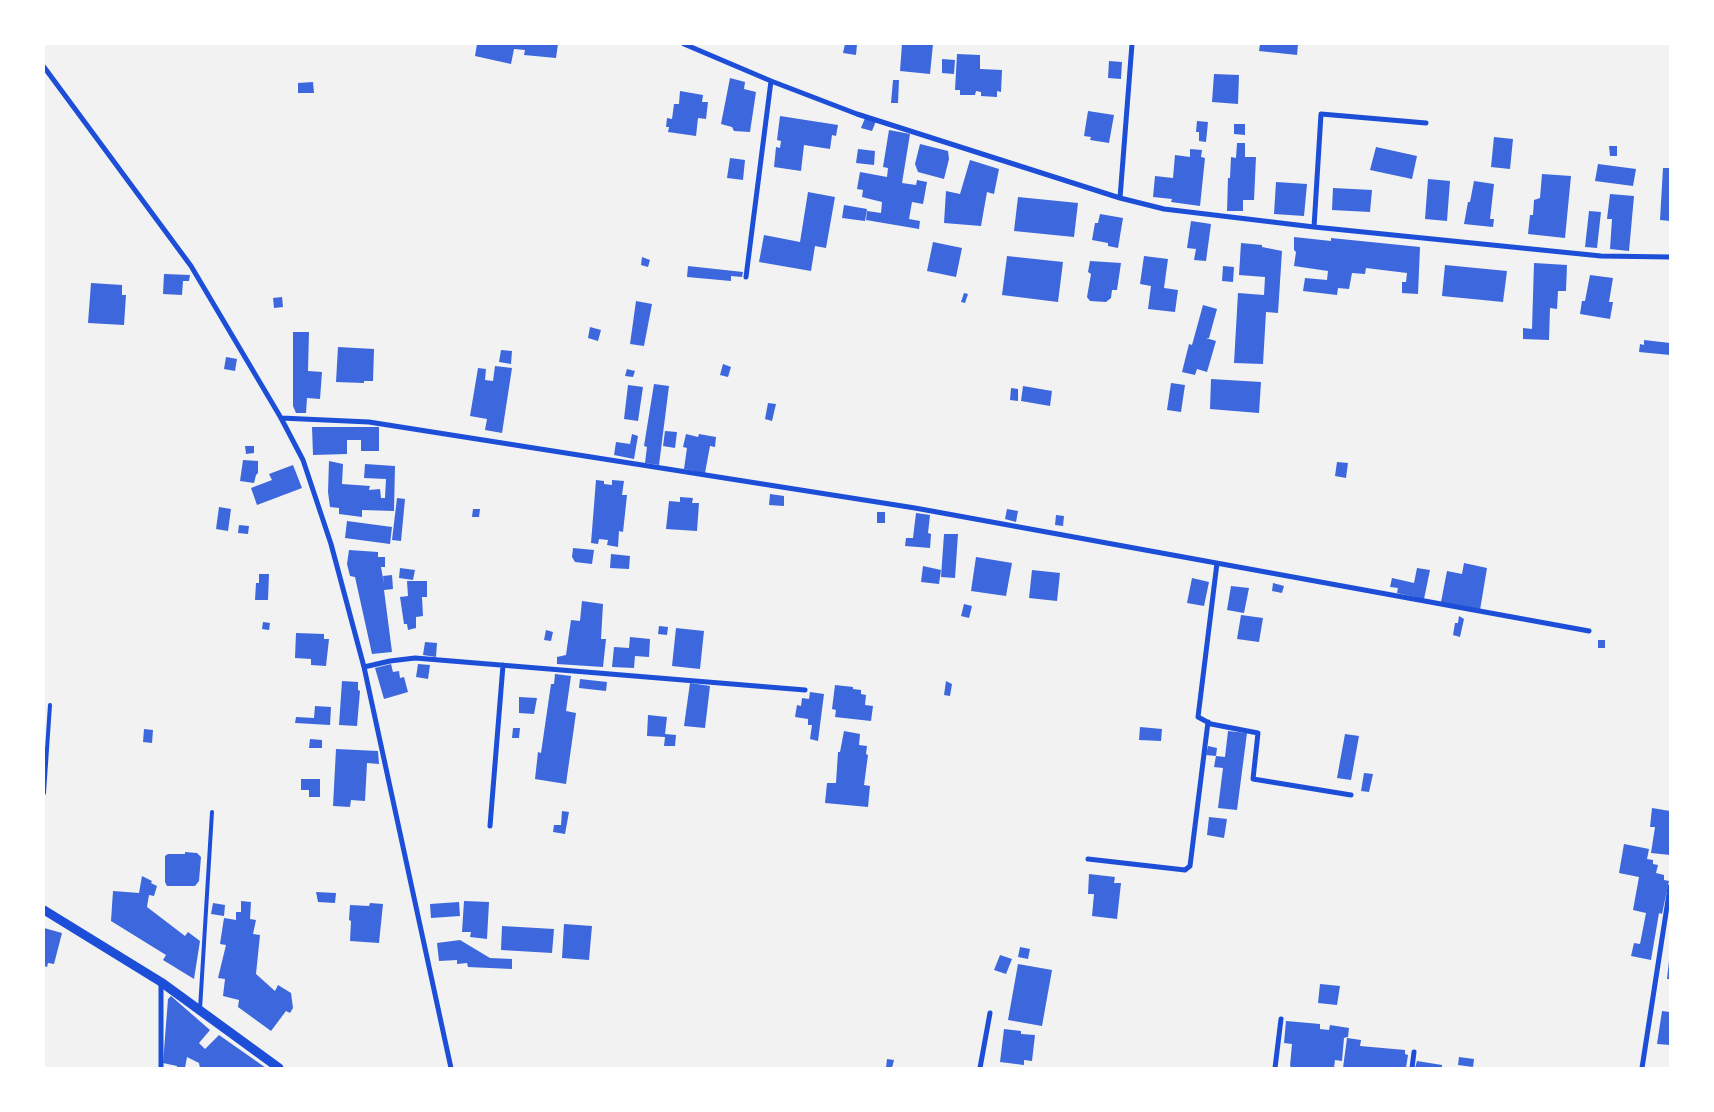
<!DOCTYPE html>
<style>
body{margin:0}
#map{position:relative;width:1714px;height:1112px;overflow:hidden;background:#f2f2f2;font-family:Inter,sans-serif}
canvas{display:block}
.frame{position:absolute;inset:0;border:45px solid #fff;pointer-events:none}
</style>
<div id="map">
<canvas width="1714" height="1112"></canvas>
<div class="frame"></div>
</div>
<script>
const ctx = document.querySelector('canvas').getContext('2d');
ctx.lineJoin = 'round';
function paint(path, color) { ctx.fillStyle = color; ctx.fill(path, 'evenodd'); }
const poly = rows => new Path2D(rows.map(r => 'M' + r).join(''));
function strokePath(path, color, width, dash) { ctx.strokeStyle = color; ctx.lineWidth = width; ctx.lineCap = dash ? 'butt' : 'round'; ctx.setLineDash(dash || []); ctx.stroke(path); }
const building = poly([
 [477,44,558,44,556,58,524,55,525,50,514,49,511,64,475,56],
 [845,44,857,44,856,55,843,53],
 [902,44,933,44,930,74,900,71],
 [1260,44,1298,44,1297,55,1259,51],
 [957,54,980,55,980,69,1002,70,1001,92,997,91,997,97,981,96,981,92,976,91,975,95,960,95,960,90,955,90],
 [942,59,955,60,954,74,942,73],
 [1109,61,1122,62,1121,79,1108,78],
 [1214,74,1239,75,1238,104,1212,102],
 [730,78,745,82,744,89,756,92,750,132,734,131,732,127,721,124],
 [893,80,899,80,898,103,891,103],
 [313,82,314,93,298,93,298,83],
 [680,91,703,95,702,102,708,102,706,119,698,118,696,136,668,132,669,127,666,127,667,118,672,119,674,104,679,104],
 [1088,111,1114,115,1109,143,1090,140,1091,137,1084,136],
 [780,116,838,125,836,136,832,135,830,149,804,145,801,171,774,167,776,147,780,148,781,141,777,140],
 [865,118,876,121,872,131,861,128],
 [1197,121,1208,122,1206,142,1199,141,1199,132,1196,132],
 [1234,124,1245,124,1245,135,1234,134],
 [889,130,910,134,902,183,916,185,917,180,927,182,923,204,912,202,909,219,920,221,919,229,866,220,867,211,881,213,882,202,862,197,863,190,857,189,860,172,887,177,888,168,883,167],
 [1494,137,1513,139,1510,169,1491,167],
 [1237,143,1245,143,1245,157,1256,157,1254,200,1243,200,1243,211,1227,211,1228,178,1230,178,1231,157,1236,158],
 [920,144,948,151,949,159,944,179,918,172,915,164],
 [1609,146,1617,146,1617,156,1610,156],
 [1376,147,1417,156,1412,179,1370,170],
 [858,149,875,151,874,165,856,163],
 [1190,149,1202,150,1201,157,1205,158,1200,206,1171,202,1172,199,1153,197,1155,176,1173,178,1175,155,1190,157],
 [730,158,745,160,743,180,727,178],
 [970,160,999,169,994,194,987,192,981,226,944,223,946,191,960,194],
 [1598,164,1636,169,1633,186,1595,181],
 [1663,168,1670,168,1670,221,1660,220],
 [1542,174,1571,176,1565,238,1528,234,1530,215,1533,215,1534,200,1540,198],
 [1428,179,1450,181,1447,221,1425,219],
 [1474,181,1494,184,1490,219,1494,219,1493,227,1464,224,1468,202,1470,202],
 [1276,182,1307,184,1304,216,1274,214],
 [1333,188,1372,190,1370,212,1332,210],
 [808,192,835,197,826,248,815,246,811,271,759,262,764,235,800,242],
 [1610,194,1634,196,1629,251,1610,249,1612,219,1607,219],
 [1018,197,1078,203,1074,237,1014,231],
 [844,205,867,209,865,221,842,218],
 [1589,211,1601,212,1597,248,1585,247],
 [1100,214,1123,218,1118,248,1108,246,1108,243,1092,240,1095,223,1098,223],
 [1191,221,1211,224,1206,261,1194,260,1196,249,1187,248],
 [1294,237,1331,241,1331,238,1420,247,1418,294,1402,293,1402,282,1406,282,1407,273,1366,268,1365,274,1352,273,1349,289,1338,288,1337,295,1303,291,1305,278,1327,280,1328,271,1294,266,1296,252,1294,250],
 [933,242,962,248,956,277,927,271],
 [1241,243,1262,245,1262,247,1282,251,1278,313,1266,312,1263,364,1234,363,1238,293,1264,295,1265,277,1239,275],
 [1007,256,1063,262,1058,302,1002,295],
 [1144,256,1168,259,1164,288,1178,290,1175,312,1148,309,1151,286,1140,284],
 [642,257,650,260,648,267,641,265],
 [1090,261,1121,263,1117,290,1112,290,1111,298,1106,302,1090,301,1087,297,1091,274,1088,272],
 [1534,263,1567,265,1566,291,1558,291,1557,309,1550,308,1549,340,1523,339,1523,328,1532,329],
 [1445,265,1507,271,1503,302,1442,296],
 [688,266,743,272,742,277,731,276,731,281,687,277],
 [1223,266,1234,267,1233,282,1222,281],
 [164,274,190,275,189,281,183,281,182,295,163,294],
 [1590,275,1613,278,1609,302,1613,302,1610,319,1580,314,1582,301,1585,301],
 [91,283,122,285,122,295,126,295,124,325,88,323],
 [964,293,968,294,965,303,961,302],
 [282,297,283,307,274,308,273,298],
 [636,301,652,304,644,346,630,344],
 [1203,305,1217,309,1209,338,1206,338,1216,341,1207,372,1197,369,1195,375,1182,372,1189,344,1192,345],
 [590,327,601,330,598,341,588,338],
 [293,332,309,332,308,371,322,372,320,399,307,398,306,413,296,413,293,406],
 [1644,340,1670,343,1670,355,1639,352,1640,344,1644,345],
 [338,347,374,349,373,381,364,381,364,383,336,382],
 [501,350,512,351,511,364,499,362],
 [226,357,237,359,235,371,224,369],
 [723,364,731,367,728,377,720,375],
 [495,366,512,368,502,433,485,430,487,419,470,416,478,368,486,369,485,380,493,381],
 [627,369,635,371,633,377,625,376],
 [1211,379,1261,382,1259,413,1210,409],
 [1171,383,1185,385,1181,412,1167,410],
 [654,384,669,386,659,465,645,463,647,447,644,446],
 [628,385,643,387,638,421,624,419],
 [1023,386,1052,391,1050,406,1021,401],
 [1011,388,1018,389,1018,401,1010,400],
 [768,403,776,404,772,421,765,419],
 [312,427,379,427,379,451,361,451,361,440,347,440,347,454,313,455],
 [665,431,677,432,675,448,663,446],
 [632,434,638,436,634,459,614,455,616,442,630,444],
 [686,434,698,437,699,434,716,437,715,447,710,446,705,473,684,469,687,448,683,447],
 [245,446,254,446,254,453,246,454],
 [243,460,258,461,258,473,256,475,254,483,240,481],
 [329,461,343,464,342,484,370,486,369,490,380,489,381,498,385,498,386,479,364,478,365,464,395,466,394,511,362,510,362,517,339,514,339,508,330,507,328,492],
 [1337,462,1348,463,1346,478,1335,476],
 [293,465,302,488,257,505,251,488,272,480,269,474],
 [596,480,604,481,604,484,612,485,612,480,624,481,622,495,627,495,623,532,619,531,618,547,607,545,608,540,599,539,598,544,591,543],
 [770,494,784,496,784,506,769,505],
 [680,497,693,498,692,503,699,503,697,531,666,529,669,501,680,502],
 [397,498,405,499,401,541,392,540],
 [219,507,231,509,228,531,216,529],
 [473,509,480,509,479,517,472,517],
 [1007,509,1018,511,1016,522,1005,519],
 [877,512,885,512,885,523,877,523],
 [916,513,930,515,928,533,931,534,930,548,905,546,906,538,913,538],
 [1056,515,1064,516,1063,526,1055,525],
 [347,521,392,527,390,544,345,538],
 [239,525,249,526,248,534,238,533],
 [944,534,958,534,955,578,941,577],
 [573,548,594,550,592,564,575,562,572,557],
 [349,550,378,552,378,557,385,557,385,567,381,567,384,584,383,576,392,575,393,589,384,590,392,652,372,654,355,577,350,576,347,564],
 [611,554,630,556,629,569,610,568],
 [976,557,1012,563,1006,596,971,591],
 [1464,563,1487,568,1480,610,1441,602,1447,571,1462,574],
 [923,566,941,570,939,584,921,582],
 [400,568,415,570,413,580,399,578],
 [1417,568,1430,570,1424,599,1397,593,1398,588,1390,587,1392,578,1414,583],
 [1032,570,1060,573,1057,601,1029,598],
 [259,574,269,574,268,600,255,600,256,583,259,583],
 [1192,578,1209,582,1204,606,1187,603],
 [407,581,427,581,427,597,422,597,423,616,416,617,416,628,408,630,407,624,404,624,400,597,408,596],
 [1273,583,1284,586,1282,593,1272,591],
 [1231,586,1249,588,1244,613,1227,610],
 [582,601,603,604,601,639,606,639,603,667,557,664,557,657,566,655,571,620,580,621],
 [964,604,972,606,969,618,961,616],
 [1241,615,1263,618,1259,642,1237,639],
 [1459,616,1464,619,1460,637,1453,635,1455,623,1458,623],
 [263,622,270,623,269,630,262,629],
 [659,626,668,627,667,635,658,634],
 [676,628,704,631,700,669,672,666],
 [546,630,553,632,551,641,544,640],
 [296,633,324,634,324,639,329,639,326,666,311,665,311,659,295,658],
 [630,637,650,639,649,657,635,656,634,668,612,667,614,647,629,648],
 [1598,640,1605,640,1605,648,1598,648],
 [425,642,437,643,436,657,423,655],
 [391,664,393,672,399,671,400,678,404,677,408,692,384,699,375,668],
 [418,664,430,665,428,679,416,677],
 [555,674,571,676,566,711,576,713,566,784,535,779,538,752,541,753,551,684,554,684],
 [580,679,607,682,606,691,579,688],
 [342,681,358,682,358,690,360,691,357,726,339,725],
 [946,681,952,684,950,696,944,695],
 [690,683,710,686,705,728,684,726],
 [835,685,853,687,853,689,861,690,861,694,866,695,865,705,873,706,871,721,835,717,836,710,832,709],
 [810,692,824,694,818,741,810,739,812,725,808,725,808,719,795,717,797,705,801,706,802,698,809,699],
 [519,697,537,698,534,714,519,713],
 [315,706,331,707,330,725,295,723,296,717,314,718],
 [648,715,667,717,665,734,676,735,675,746,664,746,665,737,647,736],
 [1140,727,1162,729,1161,741,1139,740],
 [513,728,520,728,519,738,512,738],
 [144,729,153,730,152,743,143,742],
 [844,731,860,734,859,745,867,746,866,754,868,755,864,785,870,786,868,807,825,803,827,783,836,783,838,752,840,752],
 [1228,731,1247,733,1237,810,1218,808,1223,768,1214,767,1216,756,1206,755,1208,746,1217,748,1216,756,1225,757],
 [1345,734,1359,736,1351,780,1337,778],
 [310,739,322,740,322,748,309,748],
 [336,749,378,751,379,764,367,763,365,801,351,800,350,807,333,806],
 [1364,773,1373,774,1369,792,1361,791],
 [301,779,320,779,320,797,309,797,309,790,301,790],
 [1652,808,1670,811,1670,855,1651,853,1655,827,1650,827],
 [562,811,569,812,565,834,553,832,554,825,561,825],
 [1209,817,1227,819,1224,838,1207,835],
 [1624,844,1649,849,1647,859,1653,860,1653,864,1658,865,1656,873,1664,875,1664,880,1669,881,1662,914,1659,913,1651,960,1631,956,1634,943,1640,944,1646,913,1633,910,1639,877,1619,873],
 [185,852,197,853,201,857,199,881,195,886,167,886,165,882,165,856,168,854,185,854],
 [1089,874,1115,877,1114,883,1121,883,1117,919,1092,916,1094,894,1088,894],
 [142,876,152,881,151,883,157,886,154,896,149,895,147,907,185,936,188,932,200,941,194,979,163,960,166,955,111,921,113,891,139,893],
 [316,892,336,893,335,903,318,902],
 [241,901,251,902,250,919,256,920,253,934,260,935,256,974,275,991,278,985,291,993,293,1008,290,1013,286,1011,271,1031,238,1007,239,1000,223,996,225,979,218,978,226,945,220,944,224,918,236,920,236,912,241,912],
 [464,901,489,902,487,939,470,937,471,932,462,932],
 [459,902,460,916,431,918,430,904],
 [213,903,225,905,224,916,211,914],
 [370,903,383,904,379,943,350,941,351,921,349,920,350,905,369,906],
 [564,924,592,926,589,960,562,958],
 [502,926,554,929,552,953,501,950],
 [44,928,62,933,54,964,48,963,47,967,44,966],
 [460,940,490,958,512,959,512,969,468,967,467,963,457,964,457,960,439,961,437,943],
 [1020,947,1030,949,1028,959,1018,957],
 [1000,955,1012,959,1006,974,994,970],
 [1669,961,1670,961,1670,979,1667,979],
 [1018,964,1052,970,1042,1026,1008,1020],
 [1320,984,1340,986,1337,1005,1318,1003],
 [171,996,210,1030,199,1043,205,1049,219,1035,266,1068,200,1068,199,1063,187,1057,185,1068,177,1068,177,1066,163,1063,168,999],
 [1662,1011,1670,1012,1670,1045,1657,1044],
 [1286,1021,1320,1024,1320,1029,1329,1030,1330,1025,1349,1028,1348,1037,1344,1038,1342,1061,1335,1060,1334,1068,1292,1068,1290,1066,1292,1044,1284,1043],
 [1004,1029,1021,1031,1021,1034,1035,1035,1032,1061,1024,1060,1024,1065,1000,1062],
 [1347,1038,1361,1040,1360,1046,1405,1050,1405,1054,1408,1055,1406,1068,1343,1068],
 [1459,1057,1474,1059,1473,1067,1458,1065],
 [887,1059,894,1060,892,1068,886,1068],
 [1417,1061,1442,1065,1442,1068,1415,1068]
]);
const service = poly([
 [44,793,50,705],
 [200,1009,212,812]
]);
const minor = poly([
 [684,44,771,81,857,114,1120,198,1164,209,1314,227,1601,256,1670,257],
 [44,67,191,266,281,418,303,460,331,544,364,667,451,1068],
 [1120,198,1132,44],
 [1314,227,1321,114,1426,123],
 [746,277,771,81],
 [281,418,369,422,915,508,1589,631],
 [1217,563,1198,717,1211,724,1258,733,1253,779,1351,795],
 [364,667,390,661,415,658,805,690],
 [490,826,503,665],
 [1088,859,1185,870,1190,866,1208,722],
 [161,983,161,1068],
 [980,1068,990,1013],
 [1275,1068,1281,1019],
 [1412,1068,1414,1052],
 [1642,1068,1670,887]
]);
const tertiary = poly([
 [44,910,161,982,279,1068]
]);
paint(building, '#3d67dc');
strokePath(service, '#1d4ed8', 4);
strokePath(minor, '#1d4ed8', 5);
strokePath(tertiary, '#1d4ed8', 9);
</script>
